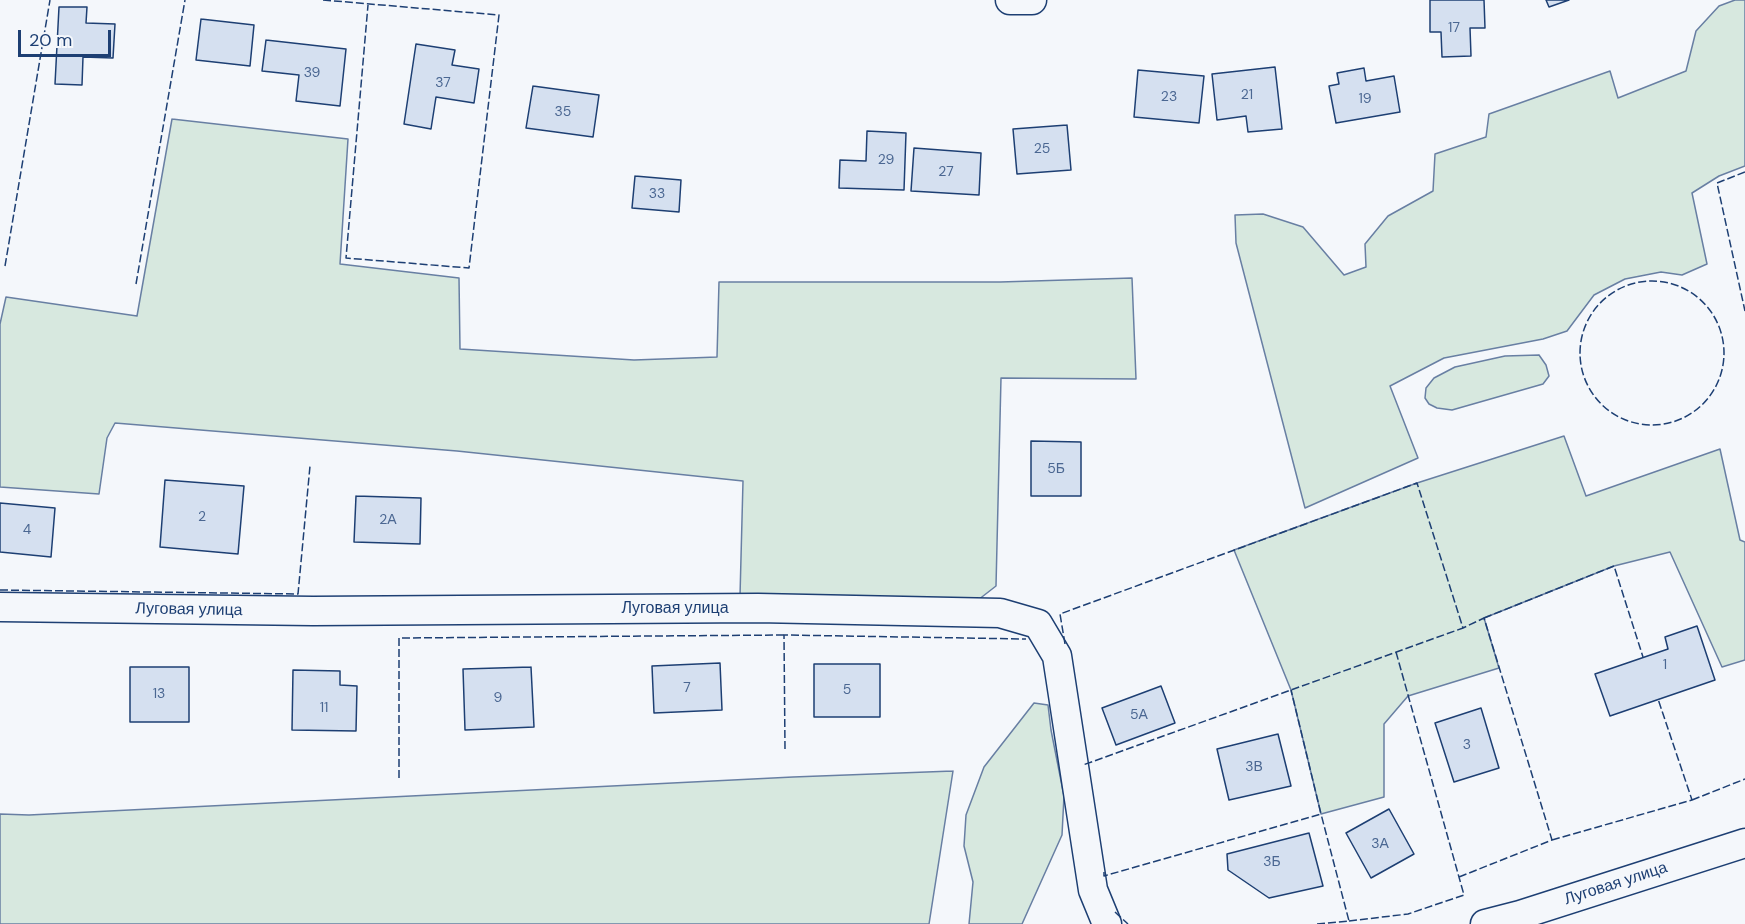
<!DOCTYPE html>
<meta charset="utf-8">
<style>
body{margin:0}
#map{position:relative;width:1745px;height:924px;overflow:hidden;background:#f4f7fb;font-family:"DM Sans",sans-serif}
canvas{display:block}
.scale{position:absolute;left:18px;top:30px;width:93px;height:27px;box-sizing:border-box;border:3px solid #1d3f73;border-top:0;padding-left:8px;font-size:18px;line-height:21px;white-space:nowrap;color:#1d3f73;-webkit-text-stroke:4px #f4f7fb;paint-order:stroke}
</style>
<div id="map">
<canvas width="1745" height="924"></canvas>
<div class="scale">20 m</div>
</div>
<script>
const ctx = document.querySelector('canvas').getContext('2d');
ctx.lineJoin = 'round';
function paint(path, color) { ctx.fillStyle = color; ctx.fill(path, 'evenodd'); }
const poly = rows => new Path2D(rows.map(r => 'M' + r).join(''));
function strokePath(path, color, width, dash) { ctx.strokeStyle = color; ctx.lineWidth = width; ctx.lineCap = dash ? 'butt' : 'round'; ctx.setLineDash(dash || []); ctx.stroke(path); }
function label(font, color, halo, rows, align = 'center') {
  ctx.font = font + ' "DM Sans",sans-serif'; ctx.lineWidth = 4.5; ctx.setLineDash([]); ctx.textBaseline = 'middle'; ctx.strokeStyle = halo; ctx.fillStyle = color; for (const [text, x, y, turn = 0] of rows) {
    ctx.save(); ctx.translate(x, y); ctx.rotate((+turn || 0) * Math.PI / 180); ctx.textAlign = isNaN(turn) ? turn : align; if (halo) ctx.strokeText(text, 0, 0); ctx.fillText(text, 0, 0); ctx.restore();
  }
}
const green = poly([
 [1735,0,1745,0,1745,166,1719,176,1692,193,1707,264,1682,275,1661,272,1625,279,1594,295,1567,331,1543,339,1444,358,1390,386,1418,458,1305,508,1236,243,1235,215,1263,214,1303,227,1344,275,1366,267,1365,244,1388,216,1433,191,1435,154,1486,137,1489,114,1610,71,1618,98,1686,71,1696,31,1719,6,1735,0],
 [172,119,348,139,340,264,459,278,460,349,634,360,717,357,719,282,1000,282,1132,278,1136,379,1001,378,996,586,978,600,740,596,743,481,457,451,115,423,107,438,99,494,0,487,0,324,6,297,137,316,172,119],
 [1539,355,1546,365,1549,376,1543,384,1452,410,1437,408,1429,404,1425,398,1426,388,1434,378,1455,367,1505,356,1539,355],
 [1564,436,1586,496,1720,449,1740,540,1745,542,1745,660,1722,667,1670,552,1614,566,1484,618,1499,668,1408,696,1384,724,1384,797,1321,814,1291,690,1234,550,1417,483,1564,436],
 [1034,703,1048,705,1051,730,1064,796,1062,835,1022,924,969,924,973,882,964,846,966,815,984,767,1034,703],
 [953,771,929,924,0,924,0,814,29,815,793,777,953,771]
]);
const building = poly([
 [1430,0,1484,0,1485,28,1470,28,1471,56,1442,57,1441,32,1430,32,1430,0],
 [1546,0,1569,0,1549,7,1546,0],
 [59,7,87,7,86,23,115,24,113,58,83,57,82,85,55,84,59,7],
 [201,19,254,25,250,66,196,60,201,19],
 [266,40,346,49,340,106,296,101,299,75,262,71,266,40],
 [416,44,455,50,452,65,479,69,474,103,436,97,431,129,404,124,416,44],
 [1275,67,1282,129,1248,132,1246,116,1217,120,1212,74,1275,67],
 [1364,68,1366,81,1394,76,1400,112,1336,123,1329,86,1339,84,1337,73,1364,68],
 [1138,70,1204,76,1199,123,1134,117,1138,70],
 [533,86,599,95,593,137,526,128,533,86],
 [1067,125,1071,170,1017,174,1013,129,1067,125],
 [867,131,906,133,904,190,839,188,840,160,866,161,867,131],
 [914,148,981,153,979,195,911,191,914,148],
 [635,176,681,180,679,212,632,208,635,176],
 [1031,441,1081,442,1081,496,1031,496,1031,441],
 [165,480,244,486,238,554,160,547,165,480],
 [356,496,421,498,420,544,354,542,356,496],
 [0,503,55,508,51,557,0,552,0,503],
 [1697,626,1715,680,1610,716,1595,674,1668,649,1665,637,1697,626],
 [720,663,722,710,654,713,652,666,720,663],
 [814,664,880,664,880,717,814,717,814,664],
 [130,667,189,667,189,722,130,722,130,667],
 [531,667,534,727,465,730,463,669,531,667],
 [293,670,340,671,340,685,357,686,356,731,292,730,293,670],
 [1161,686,1175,723,1116,745,1102,708,1161,686],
 [1481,708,1499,768,1454,782,1435,723,1481,708],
 [1278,734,1291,786,1229,800,1217,749,1278,734],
 [1389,809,1414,854,1371,878,1346,833,1389,809],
 [1309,833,1323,886,1269,898,1228,870,1227,854,1309,833]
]);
const street = poly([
 [1010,0,1032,0],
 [0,607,313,611,758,608,1000,613,1038,624,1057,656,1093,890,1107,924],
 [1485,924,1520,915,1745,843]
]);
const fence = poly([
 [323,0,499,15,469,268,346,258,368,5],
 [1745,172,1717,183,1745,311],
 [5,266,50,0],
 '1580 353a72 72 0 1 1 144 0a72 72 0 1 1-144 0Z',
 [136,284,185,0],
 [0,590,298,594,310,466],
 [1484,618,1614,566,1643,657],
 [1065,644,1060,614,1417,483,1463,628,1083,765],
 [785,749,784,635,1026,639],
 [399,778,399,638,784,635],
 [1692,800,1745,779],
 [1552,840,1692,800,1658,699],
 [1104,872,1104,876,1321,814,1291,690],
 [1459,877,1552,840,1484,618,1463,628],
 [1115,912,1128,924],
 [1349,921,1408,914,1464,895,1396,652],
 [1317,924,1349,921,1321,814]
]);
const numberNames = [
 ["17",1454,28],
 ["39",312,73],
 ["37",443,83],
 ["21",1247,95],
 ["23",1169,97],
 ["19",1365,99],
 ["35",563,112],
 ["25",1042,149],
 ["29",886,160],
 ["27",946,172],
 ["33",657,194],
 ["5Б",1056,469],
 ["2",202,517],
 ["2А",388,520],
 ["4",27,530],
 ["1",1665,665],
 ["7",687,688],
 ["5",847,690],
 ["13",159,694],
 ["9",498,698],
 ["11",324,708],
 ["5А",1139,715],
 ["3",1467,745],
 ["3В",1254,767],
 ["3А",1380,844],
 ["3Б",1272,862]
];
const streetNames = [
 ["Луговая улица",675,609],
 ["Луговая улица",189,610,1],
 ["Луговая улица",1616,884,-18]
];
paint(green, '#d7e8df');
strokePath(green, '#687fa3', 1.5);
paint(building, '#d5e0f0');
strokePath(building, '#1d3f73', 1.5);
strokePath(street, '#1d3f73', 31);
strokePath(street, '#f4f7fb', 28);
strokePath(fence, '#1d3f73', 1.5, [8, 3]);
label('14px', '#4b6792', null, numberNames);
label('16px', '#1d3f73', '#f4f7fb', streetNames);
</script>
